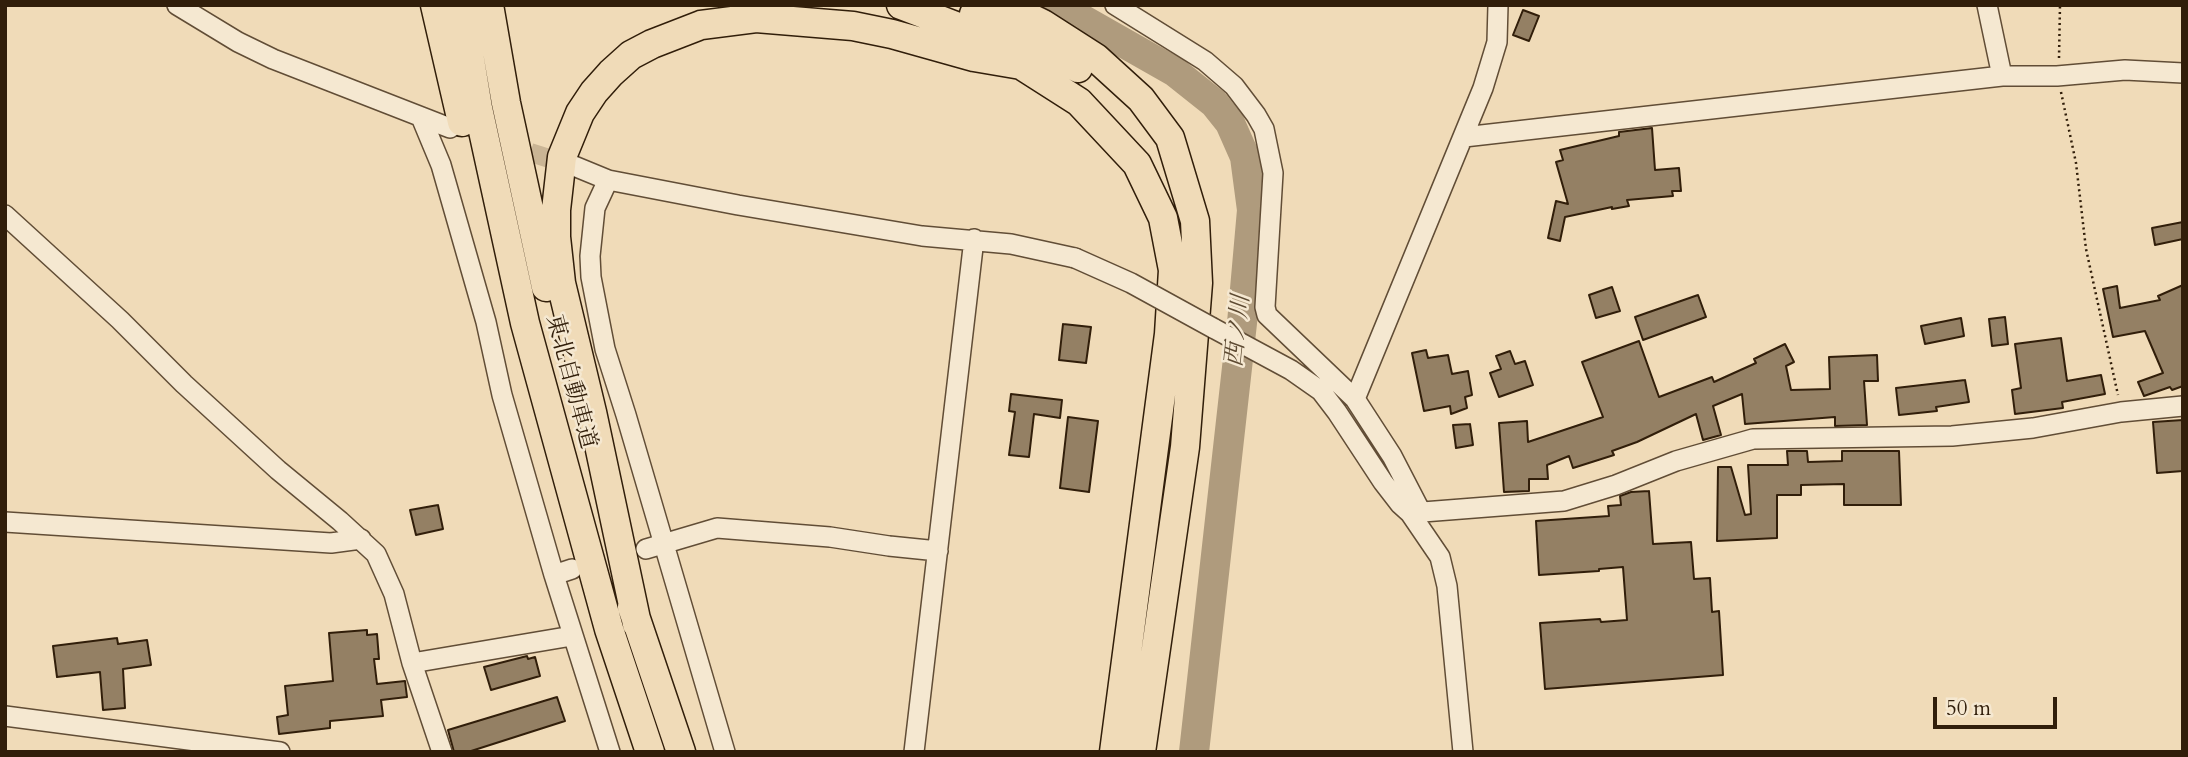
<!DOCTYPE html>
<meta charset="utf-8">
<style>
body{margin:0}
#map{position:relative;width:2188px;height:757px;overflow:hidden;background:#f0dbb8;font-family:Cardo,serif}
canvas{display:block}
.frame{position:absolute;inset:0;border:7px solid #311e0a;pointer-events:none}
.scale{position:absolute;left:1933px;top:697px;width:124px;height:32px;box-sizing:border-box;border:4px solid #311e0a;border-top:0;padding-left:9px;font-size:21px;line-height:24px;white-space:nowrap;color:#311e0a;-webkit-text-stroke:5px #f5e8d1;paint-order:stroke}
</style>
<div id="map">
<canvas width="2188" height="757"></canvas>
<div class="frame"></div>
<div class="scale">50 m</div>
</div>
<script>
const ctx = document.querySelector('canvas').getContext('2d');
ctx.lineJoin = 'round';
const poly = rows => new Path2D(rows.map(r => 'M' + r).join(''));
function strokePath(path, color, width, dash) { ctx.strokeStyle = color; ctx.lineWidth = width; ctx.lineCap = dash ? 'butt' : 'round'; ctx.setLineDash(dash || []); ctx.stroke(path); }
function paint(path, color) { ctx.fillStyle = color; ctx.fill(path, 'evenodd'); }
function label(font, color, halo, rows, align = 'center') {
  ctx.font = font + ' Cardo,"Noto Serif JP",serif'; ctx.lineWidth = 5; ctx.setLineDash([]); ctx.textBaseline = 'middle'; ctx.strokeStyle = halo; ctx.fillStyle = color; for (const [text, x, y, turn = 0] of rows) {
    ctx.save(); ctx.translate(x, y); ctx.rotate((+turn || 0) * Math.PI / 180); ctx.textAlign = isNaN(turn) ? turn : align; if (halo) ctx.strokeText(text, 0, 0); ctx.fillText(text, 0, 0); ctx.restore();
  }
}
const river = poly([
 [1057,5,1175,72,1214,103,1230,123,1245,157,1252,210,1242,323,1194,752]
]);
const building = poly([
 [1523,10,1539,16,1529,41,1513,35,1523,10],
 [1652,128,1655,170,1679,168,1681,191,1672,191,1673,196,1627,200,1629,206,1612,209,1612,207,1565,217,1560,241,1548,238,1556,201,1568,204,1556,162,1563,160,1560,150,1619,136,1619,132,1652,128],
 [2183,222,2183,239,2155,245,2152,228,2183,222],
 [2183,285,2183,386,2172,390,2170,387,2144,396,2138,382,2163,373,2145,331,2113,337,2103,289,2117,286,2120,308,2160,300,2158,296,2183,285],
 [1612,287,1620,311,1596,318,1589,295,1612,287],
 [1698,295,1706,317,1643,340,1635,317,1698,295],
 [2005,317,2008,344,1992,346,1989,319,2005,317],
 [1961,318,1964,336,1925,344,1921,326,1961,318],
 [1063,324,1091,327,1086,363,1059,360,1063,324],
 [2061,338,2067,381,2101,375,2105,394,2062,402,2063,408,2015,414,2012,390,2021,388,2015,344,2061,338],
 [1639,341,1659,397,1712,377,1714,382,1756,363,1754,359,1785,344,1794,362,1786,366,1791,390,1830,389,1829,357,1877,355,1878,381,1864,381,1867,425,1835,426,1835,417,1745,424,1742,394,1713,406,1721,435,1703,440,1696,414,1637,442,1612,451,1614,455,1573,468,1569,456,1547,465,1548,479,1529,479,1529,491,1504,492,1499,423,1527,421,1528,442,1603,417,1582,362,1639,341],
 [1426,350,1428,358,1448,355,1452,374,1468,371,1472,395,1465,397,1467,408,1451,414,1450,406,1424,411,1412,353,1426,350],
 [1510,351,1515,364,1525,361,1533,385,1499,397,1490,373,1501,369,1496,356,1510,351],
 [1965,380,1969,402,1936,407,1937,411,1899,415,1896,388,1965,380],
 [1011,394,1062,400,1060,418,1034,414,1029,457,1009,455,1015,412,1009,411,1011,394],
 [1068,417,1098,421,1089,492,1060,488,1068,417],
 [2183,420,2183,471,2157,473,2153,422,2183,420],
 [1470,424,1473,445,1456,448,1453,425,1470,424],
 [1787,451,1807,451,1808,462,1842,461,1842,451,1899,451,1901,505,1844,505,1844,484,1801,485,1801,495,1777,495,1777,538,1717,541,1718,467,1731,467,1745,515,1751,514,1748,465,1788,465,1787,451],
 [1649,491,1653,544,1691,542,1694,579,1710,578,1712,612,1719,611,1723,675,1545,689,1540,623,1600,619,1601,622,1627,620,1623,567,1599,569,1599,571,1539,575,1536,521,1609,516,1608,506,1621,505,1620,496,1631,492,1649,491],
 [438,505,443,529,416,535,410,510,438,505],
 [367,630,367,635,377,634,379,659,374,659,377,684,405,681,407,697,381,700,383,716,330,721,330,728,279,734,277,717,288,715,285,686,333,681,329,633,367,630],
 [117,638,118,644,147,640,151,665,123,669,125,708,103,710,100,672,57,677,53,646,117,638],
 [527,656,528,659,535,657,540,676,491,690,484,667,527,656],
 [557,697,565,721,468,752,454,752,448,730,557,697]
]);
const minorTunnel = poly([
 [475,135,573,166]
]);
const path = poly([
 [2059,58,2060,5],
 [2061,92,2076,163,2086,249,2118,395]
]);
const minor = poly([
 [177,5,238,42,273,59,450,128],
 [1115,5,1205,61,1234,86,1256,115,1264,129,1273,173,1265,307,1267,315,1355,399,1392,456,1421,512],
 [1987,5,2002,76],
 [421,117,441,165,486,322,502,395,554,575,610,752],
 [1464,137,2002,76,2057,76,2125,70,2183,73],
 [574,166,608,180,738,205,922,236,1011,244,1075,258],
 [608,180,595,208,590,256,591,277,605,349,626,415,725,752],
 [5,215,120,320,184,384,278,470,340,521,376,554,394,594,412,663,442,752],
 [1213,328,1291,370,1321,391,1337,412,1383,482,1400,504,1410,513,1440,557,1447,586,1463,752],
 [1355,399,1483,88,1497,42,1498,5],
 [1410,513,1564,501,1616,485,1676,461,1753,439,1952,436,2033,428,2121,412,2183,406],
 [5,522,331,543,361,539],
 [646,549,717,528,830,537,889,546,938,551],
 [554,575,572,569],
 [412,663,572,636],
 [5,716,280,752],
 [914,752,974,239]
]);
const highway = poly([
 [435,5,462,122],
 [461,5,478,108,525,323,609,629,650,752],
 [489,5,506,103,546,287],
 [901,5,966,30,995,44,1021,65,1079,102,1137,164,1163,218,1173,270,1169,334,1114,752],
 [1004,5,1043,24,1096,58,1141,99,1170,138,1195,221,1198,283,1185,447,1141,752],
 [974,14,1020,35,1078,68],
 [632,607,681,752],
 [637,624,592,412,561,283,556,237,556,210,562,157,580,113,594,92,611,73,631,55,652,44,701,25,756,18,853,26,892,34,974,57,1021,65]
]);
const minorBridge = poly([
 [1075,258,1131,283,1213,328]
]);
const streetNames = [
 ["東北自動車道",570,382,75]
];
const waterNames = [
 ["西ノ川",1239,331,-84]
];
strokePath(river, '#af9b7d', 30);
paint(building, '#948064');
strokePath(building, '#311e0a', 2);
strokePath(minorTunnel, '#cab595', 19, [19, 10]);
strokePath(minor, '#614d36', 22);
strokePath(highway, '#311e0a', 31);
strokePath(path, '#311e0a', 2.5, [2, 3.5]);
strokePath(minor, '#f5e8d1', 19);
strokePath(highway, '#f0dbb8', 28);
strokePath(minorBridge, '#614d36', 22, []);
strokePath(minorBridge, '#f5e8d1', 19);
label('23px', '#311e0a', '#f5e8d1', streetNames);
label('italic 24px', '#5d4a32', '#f5e8d1', waterNames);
</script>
